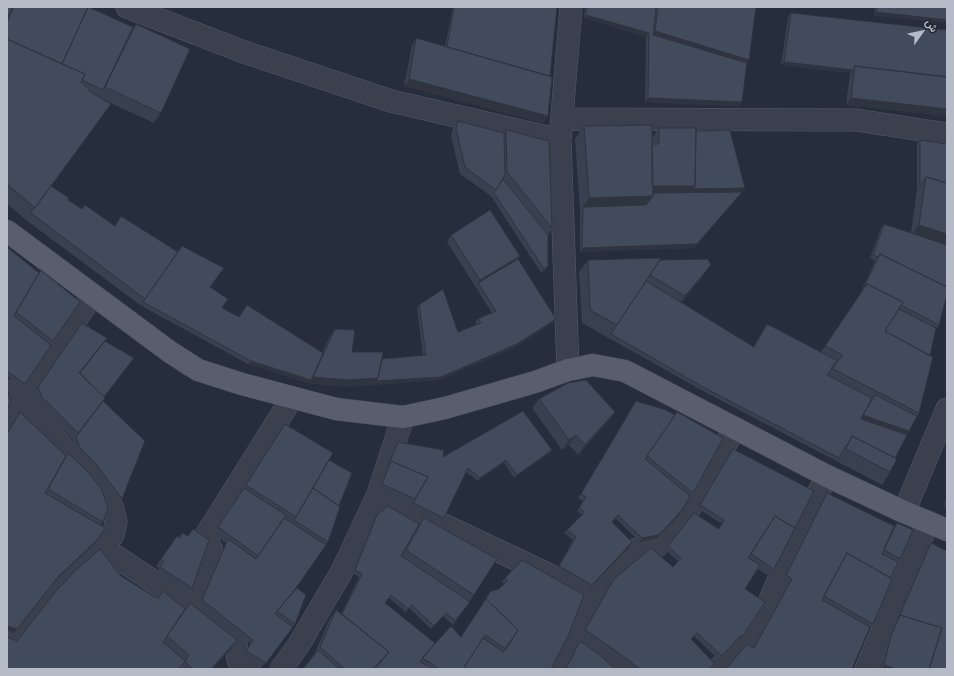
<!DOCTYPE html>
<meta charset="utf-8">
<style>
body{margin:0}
#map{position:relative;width:954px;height:676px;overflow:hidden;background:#262d3d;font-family:Commissioner,Vazirmatn,sans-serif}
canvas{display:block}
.frame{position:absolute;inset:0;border:8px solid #b6bbc8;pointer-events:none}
.north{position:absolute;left:902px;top:12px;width:40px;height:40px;-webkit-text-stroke:3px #1f2532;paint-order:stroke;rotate:57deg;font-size:11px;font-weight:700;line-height:16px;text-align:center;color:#b6bbc8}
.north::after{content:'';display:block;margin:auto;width:14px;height:18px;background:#b6bbc8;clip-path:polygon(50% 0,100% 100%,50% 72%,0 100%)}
</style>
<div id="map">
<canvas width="954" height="676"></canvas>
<div class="frame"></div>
<div class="north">ش</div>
</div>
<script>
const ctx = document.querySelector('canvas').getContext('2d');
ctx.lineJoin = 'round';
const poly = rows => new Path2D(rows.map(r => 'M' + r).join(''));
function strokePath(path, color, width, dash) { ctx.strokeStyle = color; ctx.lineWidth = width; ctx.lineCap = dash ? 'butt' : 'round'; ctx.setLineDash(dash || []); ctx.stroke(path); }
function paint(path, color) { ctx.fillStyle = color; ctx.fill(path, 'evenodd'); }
const minor = poly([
 [127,7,244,52,391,101,560,140],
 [563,119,856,120,947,134],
 [568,370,560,140,571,7],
 [7,391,20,401,7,421],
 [378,494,592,595],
 [904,512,947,409],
 [101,547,150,579,236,644,238,660,250,669],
 [189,607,203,572,209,562,212,551,206,535,292,398],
 [574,635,606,657,620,669],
 [7,636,15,637,52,590,85,558,101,547,113,535,116,522,112,506,93,480,20,401,92,296],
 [281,669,298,646,342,571,378,494,403,417],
 [559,669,592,595,637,549,656,547,684,518,735,428],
 [718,669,746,642,768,605,800,528,827,476],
 [866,669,928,522]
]);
const major = poly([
 [7,231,170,352,198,370,242,384,336,409,403,417,445,408,535,382,568,370,593,365,625,371,827,476,904,512,947,530]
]);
const wall = poly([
 [7,7,90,7,133,27,136,24,161,113,154,123,106,101,102,116,51,186,68,200,82,209,115,226,210,287,222,308,239,317,322,353,330,336,335,329,352,352,382,359,423,356,417,308,419,305,458,332,477,324,475,322,478,319,492,313,447,242,451,235,520,256,518,259,556,319,554,322,514,348,439,380,344,387,308,383,248,364,140,305,142,302,140,305,26,220,7,204],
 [453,7,557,7,550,76,548,116,543,123,404,86,412,45,416,38,445,46],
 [585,7,756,7,749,60,747,63,740,106,645,102,646,37,584,18],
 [875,7,947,7,874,16],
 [791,13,947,30,947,116,846,105,850,73,781,65,788,17],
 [458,121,504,133,506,130,552,228,548,235,546,270,541,273,491,196,460,174,451,136,453,128],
 [584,126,652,138,659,128,696,131,745,188,740,195,694,248,580,252,580,211,575,139],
 [920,140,947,144,939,325,935,331,919,413,907,435,895,458,890,472,882,485,703,391,582,323,579,272,588,260,660,260,704,275,681,303,753,347,767,324,821,352,860,294,875,261,870,258,881,228,884,224,911,233,917,189,917,143],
 [7,247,39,273,80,302,22,388,7,376],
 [82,323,104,397,103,401,122,499,119,502,94,469,78,452,73,440,37,404,33,394],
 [539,399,608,422,578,455,569,445,562,450,532,408],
 [636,401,693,493,680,514,657,538,640,542,615,518,612,522,632,542,630,546,590,588,557,569,573,540,564,533,582,515,577,511,583,501,578,498],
 [20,412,66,456,68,453,103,522,100,526,95,543,56,580,14,633,7,630,7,434],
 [285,424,329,460,339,506,328,542,296,588,295,624,263,666,244,654,251,644,200,603,226,543,214,534],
 [398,442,443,457,552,450,550,453,514,478,504,463,478,481,466,472,444,518,441,522,377,490,396,446],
 [733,449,774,569,769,576,758,569,745,589,765,602,741,639,739,638,719,660,694,636,692,639,710,669,633,669,614,654,582,634,614,579,673,567,678,561,665,550,668,546,719,529,722,524,698,509],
 [827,493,894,526,897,523,900,559,898,562,873,624,870,627,754,648,789,582,784,579,824,497],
 [947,496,947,509,943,507],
 [377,515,419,524,424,518,474,595,453,625,443,616,431,629,409,608,406,612,389,598,385,603,433,646,461,637,504,584,502,581,505,578,522,560,551,669,303,669,314,655,329,620,336,610,341,614,359,577,353,573,375,519],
 [182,533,192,588,187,595,155,574,159,568,156,566,177,536,179,537],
 [931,543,947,669,880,669,887,642,928,547],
 [121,576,158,599,163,591,185,609,237,640,230,650,213,669,7,669,17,641],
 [580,641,615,669,565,669,577,645]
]);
const shadedWall = poly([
 [876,12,947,20,947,23,874,16],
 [586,15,649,33,646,37,584,18],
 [655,31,749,60,744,66,651,38],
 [784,62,853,70,850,73,781,65],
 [409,79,548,116,543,123,404,86],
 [648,98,742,102,740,106,645,102],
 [851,98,947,109,947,116,846,105],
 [111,104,102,116,31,214],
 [651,186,695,186,745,188,740,195,694,248,580,252,582,248,739,195,646,193],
 [653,196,644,209,583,207,589,198],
 [919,225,947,234,947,249,910,237],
 [520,256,515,263,478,283,480,280],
 [711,265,704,275,678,306,685,296],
 [548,266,546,270,541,273,544,269],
 [556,319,554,322,514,348,439,380,373,385,376,381],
 [251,361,311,380,313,377,378,378,373,385,344,387,308,383,248,364],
 [615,412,608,422,578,455,585,445],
 [863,415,909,431,904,438,858,422],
 [576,435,569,445,562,450,569,440],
 [552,450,550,453,514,478,517,475],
 [506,460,504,463,478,481,480,478],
 [945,504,947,504,947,509,943,507],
 [682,510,680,514,657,538,640,542,642,538],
 [97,540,95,543,56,580,14,633,7,630,7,626],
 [632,542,630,546,590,588,592,585],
 [741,635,739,638,719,660,722,656],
 [237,640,230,650,213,669,211,669],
 [884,665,896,669,881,669]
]);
const building = poly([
 [7,7,12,7,7,19,7,7],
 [14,7,88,7,62,64,7,39,7,22,14,7],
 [88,7,133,27,103,90,82,80,85,74,62,64,88,7],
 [454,7,557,7,550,76,447,47,454,7],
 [587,7,656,7,653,35,747,63,742,102,648,98,649,33,586,15,587,7],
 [658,7,756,7,749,60,655,31,658,7],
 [877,7,947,7,947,20,876,12,877,7],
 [791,13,947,30,947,77,855,66,853,70,784,62,791,13],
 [136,24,190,49,161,113,105,87,136,24],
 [416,38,552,77,548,116,409,79,416,38],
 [7,39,85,74,81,82,92,93,111,104,35,208,7,184,7,39],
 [855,66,947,77,947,109,851,98,855,66],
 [458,121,504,133,505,175,496,190,465,167,456,129,458,121],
 [652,125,653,196,589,198,584,126,652,125],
 [659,128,696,128,695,186,652,186,652,144,659,144,659,128],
 [506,130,549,141,552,228,507,172,506,130],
 [730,130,745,188,693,189,695,186,696,131,730,130],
 [920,140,947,144,947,183,926,177,920,186,920,140],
 [926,177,947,183,947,234,919,225,926,177],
 [503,179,548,235,548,266,544,269,494,193,503,179],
 [51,186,69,198,68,200,82,209,85,205,115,226,121,216,178,252,145,299,31,213,51,186],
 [742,192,697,244,582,248,583,207,646,205,653,196,653,193,742,192],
 [490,210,520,256,480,280,451,235,490,210],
 [884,224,947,245,947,287,880,254,878,257,873,255,884,224],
 [182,246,224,268,210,287,228,299,222,308,239,317,247,305,323,353,311,380,251,361,143,302,182,246],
 [7,247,39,273,14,316,51,345,25,384,7,371,7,247],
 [880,254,947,287,947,295,939,325,901,305,903,302,867,284,864,287,880,254],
 [661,258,617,325,590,310,588,260,661,258],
 [518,259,556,319,517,344,441,377,376,381,378,378,382,359,426,355,419,305,443,289,458,332,481,323,478,319,496,311,478,283,518,259],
 [708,259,711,265,685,296,650,275,660,260,708,259],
 [41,270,80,302,53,341,16,312,41,270],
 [646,281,754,347,767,324,838,361,827,375,872,398,861,419,907,435,895,458,852,436,847,446,846,445,839,458,705,388,611,334,646,281],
 [867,284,903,302,885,331,933,357,919,413,831,368,843,355,825,346,867,284],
 [899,309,936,328,930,356,885,331,899,309],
 [82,323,107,338,79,373,105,398,78,433,42,397,38,387,82,323],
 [335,329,355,330,352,352,383,352,378,378,348,380,313,377,335,329],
 [105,341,134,358,104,397,80,373,105,341],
 [586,380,615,412,585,445,576,435,569,440,539,399,568,383,586,380],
 [7,390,11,402,7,409,7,390],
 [875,395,917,416,909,431,863,415,875,395],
 [103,401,145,441,122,499,97,465,80,448,76,437,103,401],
 [636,401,666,410,675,415,645,459,690,496,682,510,659,535,642,538,618,515,612,522,632,542,592,585,559,566,576,537,567,530,585,512,579,508,586,497,581,494,636,401],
 [523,411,552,450,517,475,506,460,480,478,468,468,444,518,413,503,428,477,391,461,389,464,398,442,444,450,443,457,523,411],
 [20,412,66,456,45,493,105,528,97,540,58,577,17,629,7,626,7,434,20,412],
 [677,412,723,438,693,493,647,456,677,412],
 [285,424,333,453,296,517,246,485,285,424],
 [852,436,897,459,890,472,846,449,852,436],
 [733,449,814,491,795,528,775,516,748,558,760,565,745,589,765,602,743,636,741,635,722,656,697,633,691,639,714,663,710,669,640,669,616,651,585,630,614,579,651,548,673,567,681,558,668,546,694,513,719,529,724,520,700,505,733,449],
 [68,453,90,474,102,490,108,508,103,522,48,489,68,453],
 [329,460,352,473,339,506,313,488,329,460],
 [391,461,428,477,415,499,382,484,391,461],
 [244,488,286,515,258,556,218,527,244,488],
 [313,488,340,507,328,542,294,520,313,488],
 [827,493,894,526,882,554,898,562,891,578,847,553,822,600,870,627,852,669,726,669,747,644,754,648,792,579,786,575,827,493],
 [388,506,419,524,401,556,470,602,455,621,446,613,434,626,412,605,408,609,391,595,385,603,435,643,420,662,429,666,432,669,375,669,384,658,389,652,342,614,362,574,355,570,377,515,388,506],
 [775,516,795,528,774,569,751,554,775,516],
 [284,518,326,545,296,588,275,614,293,627,266,663,246,651,253,640,202,600,228,539,256,559,284,518],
 [424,518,497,559,474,595,406,550,424,518],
 [897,523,913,530,900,559,884,550,897,523],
 [193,529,209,540,192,588,160,567,164,562,161,559,177,536,180,538,182,533,188,536,193,529],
 [931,543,947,551,947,669,929,669,942,628,900,615,898,619,931,543],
 [100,549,121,576,158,599,163,591,185,609,163,642,185,661,180,668,181,669,7,669,7,637,17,641,56,591,74,572,100,549],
 [847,553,892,579,873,624,824,596,847,553],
 [522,560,584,595,568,636,551,669,463,669,483,638,503,652,518,630,486,599,483,602,491,591,499,589,507,581,505,578,522,560],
 [297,588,306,595,295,624,277,611,297,588],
 [486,599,518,630,506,649,485,635,463,669,438,669,431,663,422,658,451,626,461,637,486,599],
 [190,603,237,640,211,669,193,669,185,662,189,655,167,636,190,603],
 [336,610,389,652,373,669,345,669,320,647,336,610],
 [900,615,942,628,929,669,896,669,884,665,891,636,900,615],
 [580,641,600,655,615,669,566,669,580,641],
 [318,650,340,669,303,669,318,650]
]);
strokePath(minor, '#555b68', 23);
strokePath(major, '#434956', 23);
strokePath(minor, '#3a404d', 22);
strokePath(major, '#585e6d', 22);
paint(wall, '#39404f');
paint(shadedWall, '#2e3440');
paint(building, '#424b5c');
strokePath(building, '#2e3440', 1);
</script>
